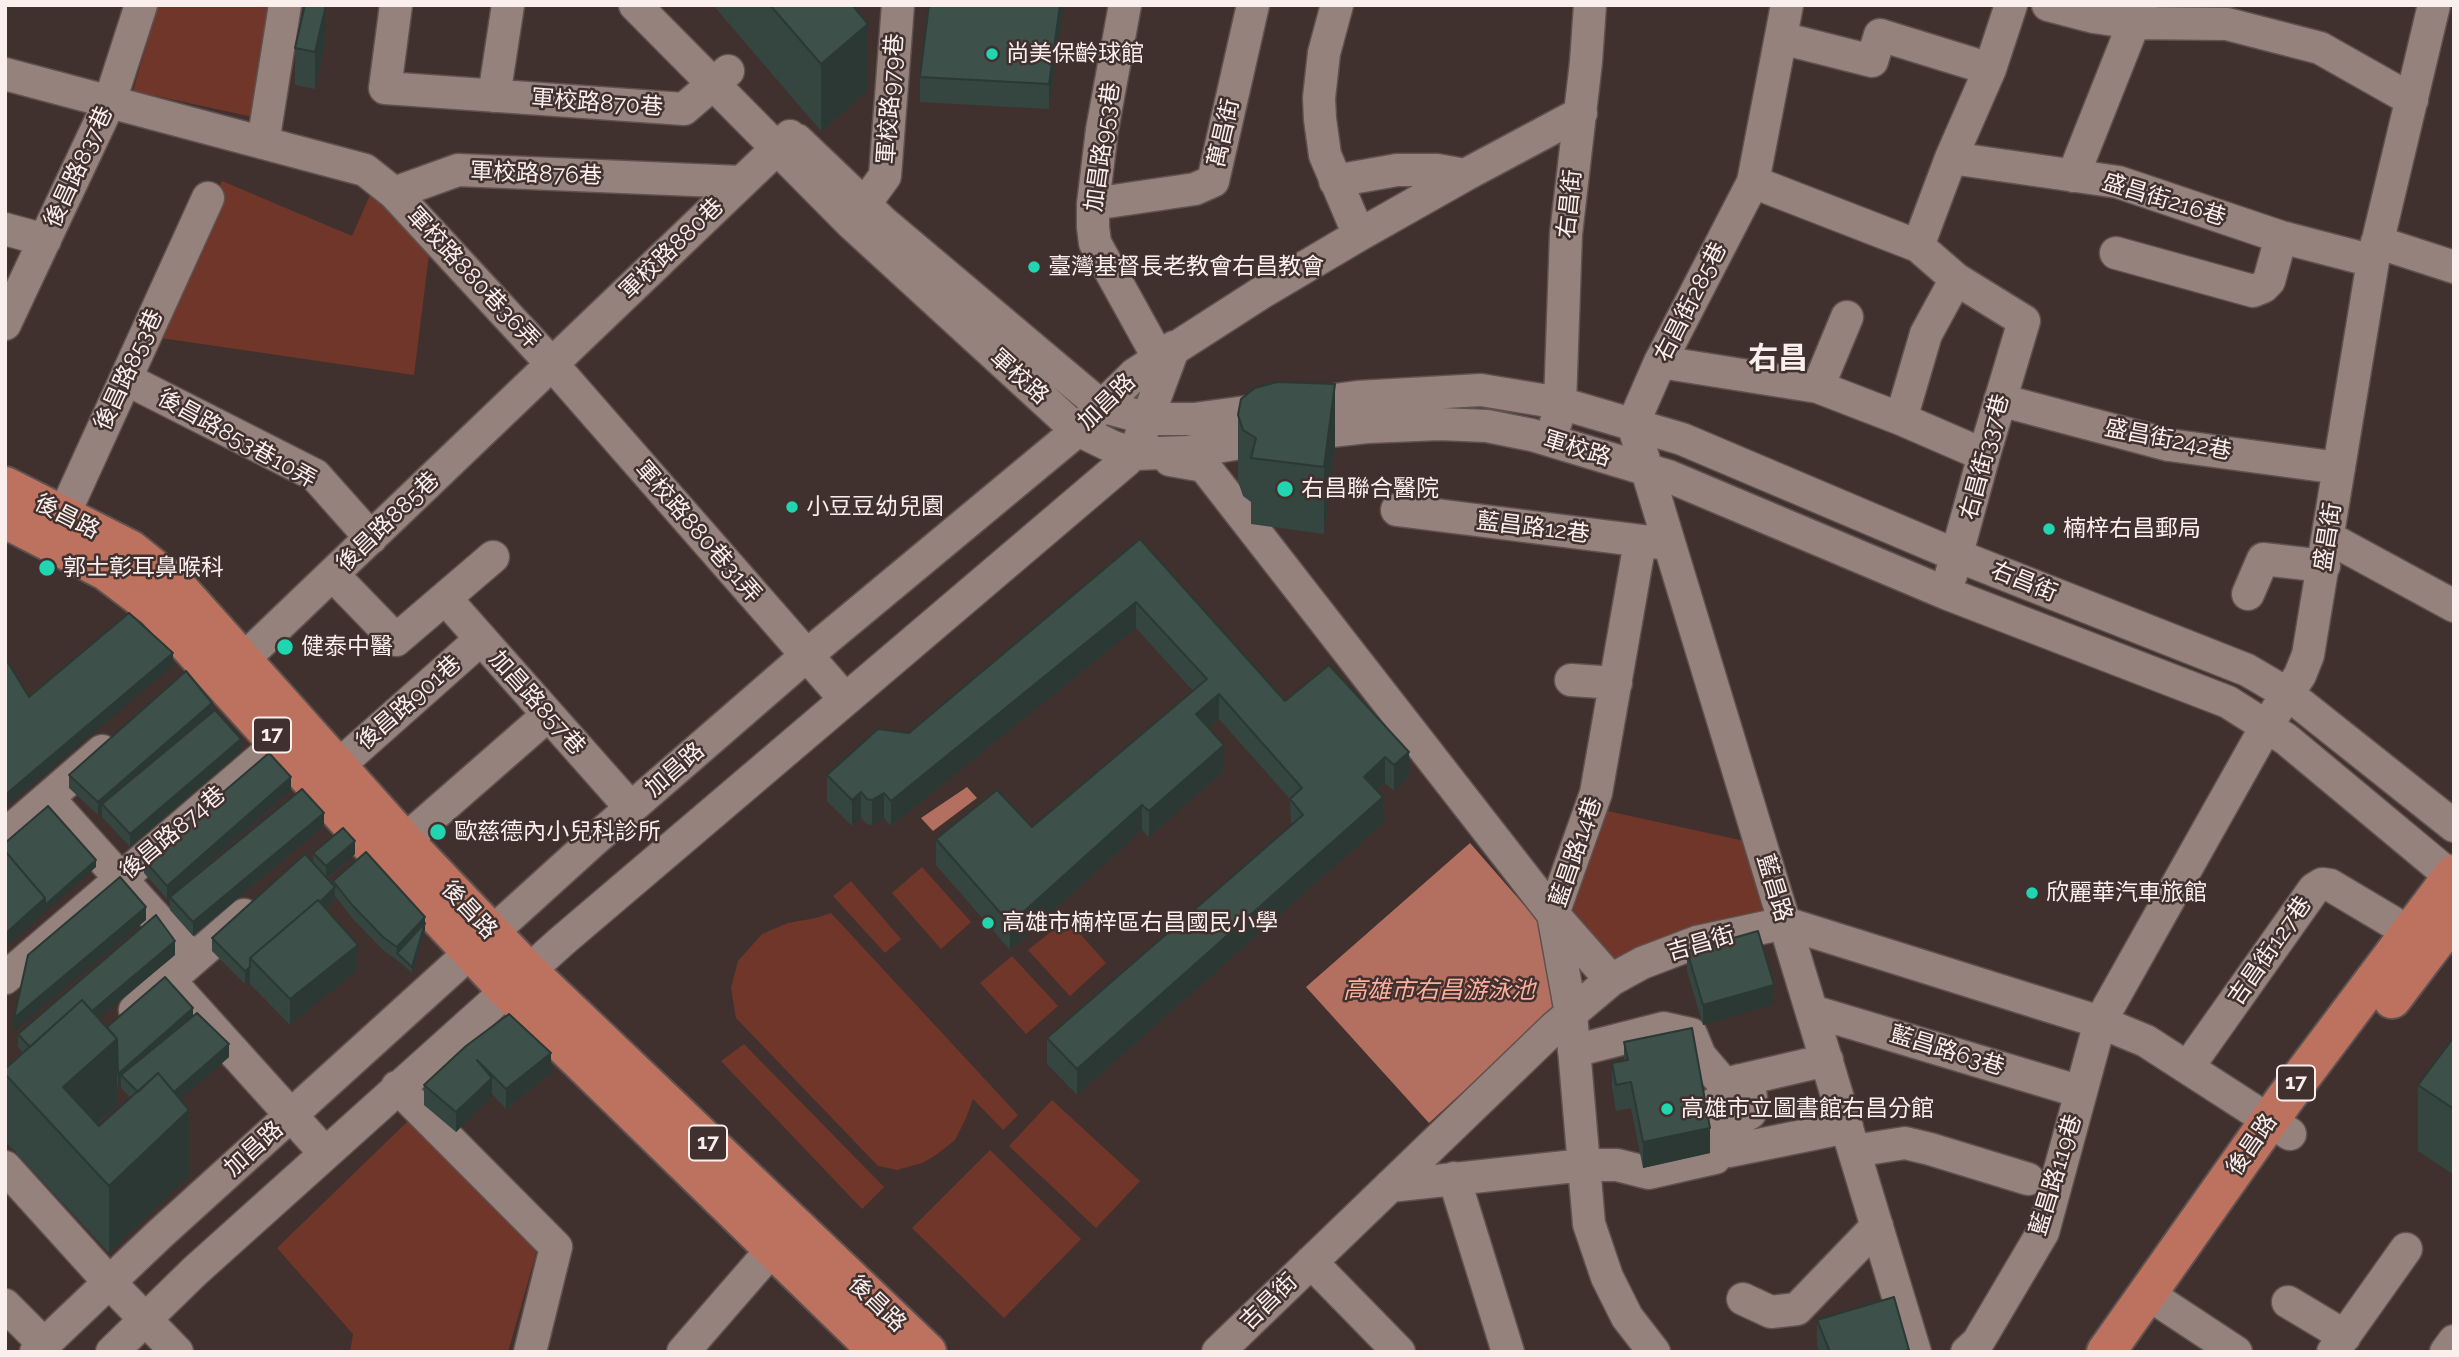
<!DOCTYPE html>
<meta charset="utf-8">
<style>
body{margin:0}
#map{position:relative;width:2459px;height:1357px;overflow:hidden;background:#41312e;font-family:Raleway,sans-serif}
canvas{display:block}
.frame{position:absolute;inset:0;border:7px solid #faefed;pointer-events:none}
</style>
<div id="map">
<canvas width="2459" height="1357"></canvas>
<div class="frame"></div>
</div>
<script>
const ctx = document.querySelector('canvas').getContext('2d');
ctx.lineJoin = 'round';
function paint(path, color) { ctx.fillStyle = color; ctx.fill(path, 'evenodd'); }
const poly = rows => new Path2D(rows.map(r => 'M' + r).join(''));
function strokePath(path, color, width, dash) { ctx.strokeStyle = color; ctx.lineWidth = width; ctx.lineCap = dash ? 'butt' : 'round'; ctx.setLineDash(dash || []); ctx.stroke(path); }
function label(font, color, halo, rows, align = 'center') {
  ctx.font = font + ' Raleway,"Noto Sans TC",sans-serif'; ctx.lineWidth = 5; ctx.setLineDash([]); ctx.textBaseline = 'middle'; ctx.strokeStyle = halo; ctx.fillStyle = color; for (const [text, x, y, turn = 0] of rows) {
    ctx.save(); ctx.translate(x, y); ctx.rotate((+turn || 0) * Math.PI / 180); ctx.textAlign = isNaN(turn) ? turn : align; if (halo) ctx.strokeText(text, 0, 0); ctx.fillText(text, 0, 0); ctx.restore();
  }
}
const green = poly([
 [158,5,268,5,253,117,133,91],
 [222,181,352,236,371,193,430,246,414,375,161,338],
 [1603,810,1749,842,1774,917,1611,971,1564,911],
 [922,867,971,922,941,949,892,893],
 [851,881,901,939,885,953,833,896],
 [831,913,1018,1115,1003,1130,973,1099,966,1118,955,1140,936,1155,922,1163,897,1170,878,1166,736,1018,731,988,738,961,762,934,788,923,816,918],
 [1067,919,1106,963,1070,996,1028,950],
 [1012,956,1058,1006,1026,1034,980,983],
 [744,1044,884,1187,862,1209,721,1061],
 [1052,1100,1140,1181,1096,1228,1009,1146],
 [409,1120,537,1250,508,1352,350,1352,353,1334,277,1248],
 [990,1150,1081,1239,1004,1318,912,1228]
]);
const water = poly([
 [967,787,977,798,933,831,921,818],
 [1470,843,1538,921,1553,1009,1429,1123,1306,987]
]);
const minor = poly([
 [396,5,385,88,684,109,728,71],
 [635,5,851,223,1067,421,1078,430,1111,446,1134,454,1187,452,1276,437,1367,427,1440,424,1487,426,1532,435,1668,476,1948,594,2228,702,2286,739,2454,879],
 [1125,5,1102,130,1093,204,1093,227,1095,243,1158,357],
 [1337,5,1324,53,1319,98,1320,119,1325,155,1359,235],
 [1787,5,1753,182,1660,362,1633,424,1915,1352],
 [2048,5,2094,17,2134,23,2227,24,2320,48,2412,100],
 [1781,38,1872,61,1880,35,1990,69],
 [5,74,365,170,394,193,458,170,741,182],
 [494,96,508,5],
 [797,140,884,223,1101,406,1149,419,1194,419,1357,397,1481,390,1560,403,1682,439,1958,556,2247,670,2288,694,2454,826],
 [263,143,285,5],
 [1951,158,2118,182,2281,237,2373,261],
 [2073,176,2141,5],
 [1335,181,1397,170,1437,170,1465,175],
 [1753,182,1918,246,1956,279,2024,321,1984,455,1951,575],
 [394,193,552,364,845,699],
 [1093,204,1195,189,1213,181,1253,5],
 [853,220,885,176,898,5],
 [5,229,45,240],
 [2377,242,2454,267],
 [1918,246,1951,158,1990,69,2011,5],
 [2116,253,2253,291,2263,287,2269,281,2281,237],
 [5,324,110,101,141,5],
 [1660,362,1818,387,1901,419,1984,455],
 [126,379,315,475,371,538],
 [1818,387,1847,317],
 [2000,400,2169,445,2339,468],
 [1901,419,1926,334,1956,279],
 [1556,422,1560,403,1566,234,1586,62,1590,5],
 [1170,460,1204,466,1553,914,1611,980],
 [1397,510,1659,543],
 [56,538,70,501,208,198],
 [2329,538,2454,606],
 [1640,542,1596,793,1553,914,1571,1014,1589,1224,1607,1277,1627,1317,1654,1352],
 [333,575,396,640,493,557],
 [2248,594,2263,559,2324,566],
 [445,598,631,808],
 [226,676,790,136],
 [1571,680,1616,683],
 [338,766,481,639],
 [48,798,193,959],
 [5,835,102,751],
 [404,841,548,715],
 [5,978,279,743],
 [169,980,325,1153],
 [135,1010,244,915],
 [1812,1011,2081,1092],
 [1574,1051,1664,1028,1691,1034,1700,1056,1724,1084,1827,1060],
 [2188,1067,2314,889,2322,884,2330,885,2409,932],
 [397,1087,556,1247,530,1352],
 [1714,1104,1729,1151,1847,1127],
 [1854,1151,1905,1143,1930,1149,2028,1179],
 [5,1167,110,1283,177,1352],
 [1454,1178,1508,1352],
 [1390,1186,1584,1165,1617,1165,1649,1173,1715,1158,1733,1123,1750,1113,1751,1096,1740,1080],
 [1311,1262,1399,1352],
 [2148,1294,2236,1352],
 [1743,1299,1771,1312,1797,1309,1877,1226],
 [2288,1302,2345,1336],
 [5,1305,44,1344],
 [36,1352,160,1234,593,841,806,656,1078,430,1135,374,1261,293,1359,235,1465,175,1581,113],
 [112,1352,195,1271,562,941,1134,454,1174,347],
 [683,1352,789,1230],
 [1218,1352,1554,1028,1611,980,1642,963,1697,942,1785,923,2100,1022,2146,1041,2290,1134],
 [1967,1352,1978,1342,2043,1232,2100,1022,2267,725,2300,675,2308,655,2373,261,2434,5],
 [2333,1352,2406,1249],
 [2446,1352,2454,1341]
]);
const major = poly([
 [5,486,131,550,177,587,404,841,528,971,927,1352],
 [5,519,106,571,155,608,349,822,507,990,879,1352],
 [2392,999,2454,917],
 [2106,1352,2284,1100,2454,874]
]);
const wall = poly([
 [713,5,852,5,868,91,821,131],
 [929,5,1064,5,1049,109,920,102,920,77],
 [326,41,315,89,295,85,295,48],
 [1238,415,1335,450,1324,534,1251,524,1251,502,1243,496,1238,481],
 [1140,539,1285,701,1329,665,1409,777,1394,791,1385,783,1377,791,1383,823,1077,1095,1047,1064,1047,1038,1291,825,1290,799,1219,719,1209,728,1224,771,1149,837,1142,830,1010,950,936,865,936,839,1032,827,1193,691,1136,628,891,826,884,818,872,825,867,824,861,818,852,826,827,801,827,775,909,733],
 [212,712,241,752,130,847,102,817,102,811,98,815,69,788,69,775],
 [291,790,167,899,144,873,144,860],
 [324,826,193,936,170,910,170,897],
 [313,853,355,854,327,879,333,885,333,881,425,930,412,973,397,960,384,951,353,919,335,896,335,900,326,909,358,970,290,1025,250,984,250,980,245,984,212,951,212,938,313,863],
 [1687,951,1774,1004,1703,1025,1687,971],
 [175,955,99,1018,107,1027,193,1016,229,1057,180,1099,189,1176,109,1253,5,1141,5,1069,23,1053,18,1047,18,1034],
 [121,1084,121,1088,131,1098,99,1126,97,1124,117,1105,117,1087],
 [2454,1037,2454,1175,2418,1151,2418,1085],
 [1624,1042,1710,1153,1643,1168,1631,1108,1616,1111,1612,1088,1612,1063,1624,1060],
 [466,1046,551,1073,506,1109,492,1094,492,1097,456,1132,424,1105,424,1085],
 [1817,1320,1909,1352,1819,1352,1817,1346]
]);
const shadedWall = poly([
 [326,5,326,41,315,89,315,52],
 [1060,5,1064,5,1049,109,1049,84],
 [868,24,868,91,821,131,821,64],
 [1335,384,1335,450,1324,534,1324,467],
 [1136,602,1136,628,891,826,891,801],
 [173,653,173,666,5,808,5,795],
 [1219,694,1219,719,1196,740,1196,714],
 [212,703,212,716,102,804,102,811,98,815,98,802],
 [241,739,241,752,130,847,130,834],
 [1224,745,1224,771,1149,837,1149,811],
 [1409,752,1409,777,1394,791,1394,765],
 [1385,757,1385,783,1364,803,1364,777],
 [291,777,291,790,167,899,167,886],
 [861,792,861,818,852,826,852,800],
 [884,793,884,818,872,825,872,800],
 [1383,797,1383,823,1077,1095,1077,1069],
 [1142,805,1142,830,1010,950,1010,924],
 [324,813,324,826,193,936,193,922],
 [355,841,355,854,326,879,326,866],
 [96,860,96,867,5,948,5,934,45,898],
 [335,887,335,900,261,970,254,963],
 [146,907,146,920,14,1031,14,1018],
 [425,917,425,930,412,973,412,967,397,953,397,960,397,947],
 [175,941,175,955,38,1069,38,1056],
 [358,945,358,970,290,1025,290,999],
 [250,967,250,980,245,984,245,971],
 [1774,985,1774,1004,1703,1025,1703,1005],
 [193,1008,193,1021,121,1075,121,1084,118,1087,118,1074],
 [117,1039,117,1105,72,1146,63,1087],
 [229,1044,229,1057,155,1122,155,1109],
 [551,1053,551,1073,506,1109,506,1089],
 [492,1078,492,1097,456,1132,456,1112],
 [189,1110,189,1176,109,1253,109,1186],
 [1710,1128,1710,1153,1643,1168,1643,1142]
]);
const building = poly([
 [305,5,326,5,315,52,295,48,305,5],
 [770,5,852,5,868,24,821,64,770,5],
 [929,5,1060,5,1049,84,920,77,929,5],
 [1277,382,1335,384,1324,467,1251,458,1256,438,1243,430,1238,415,1241,399,1255,388,1277,382],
 [1140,539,1285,701,1329,665,1409,752,1394,765,1385,757,1364,777,1383,797,1077,1069,1047,1038,1303,815,1290,799,1302,788,1219,694,1196,714,1224,745,1149,811,1142,805,1010,924,936,839,997,790,1032,827,1207,679,1136,602,891,801,884,793,872,800,867,799,861,792,852,800,827,775,878,729,909,733,1140,539],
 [129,613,173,653,5,795,5,663,7,661,29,697,129,613],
 [186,671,212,703,98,802,69,775,186,671],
 [215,710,241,739,130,834,102,804,215,710],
 [269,753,291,777,167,886,144,860,269,753],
 [302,789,324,813,193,922,170,897,302,789],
 [48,806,96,860,45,905,45,898,5,851,5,843,48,806],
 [343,828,355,841,326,866,313,853,343,828],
 [5,851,45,898,5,934,5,851],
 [366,852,425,917,397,947,384,938,353,906,333,881,366,852],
 [305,854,335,887,320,902,318,900,250,958,250,967,245,971,212,938,305,854],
 [120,877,146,907,14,1018,28,955,120,877],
 [318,900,358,945,290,999,250,958,318,900],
 [156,915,175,941,92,1011,82,1000,30,1047,18,1034,156,915],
 [425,923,412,967,397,953,425,923],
 [1758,931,1774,985,1703,1005,1687,951,1758,931],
 [165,977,193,1008,118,1074,117,1039,107,1027,165,977],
 [82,1000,117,1039,63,1087,99,1126,158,1073,189,1110,109,1186,5,1074,5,1069,82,1000],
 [197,1013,229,1044,174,1092,158,1073,138,1092,121,1075,197,1013],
 [509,1014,551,1053,506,1089,477,1060,492,1078,456,1112,424,1085,466,1046,509,1014],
 [1692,1028,1710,1128,1643,1142,1631,1082,1616,1085,1612,1063,1628,1060,1624,1042,1692,1028],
 [2454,1037,2454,1109,2418,1085,2454,1037],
 [1894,1297,1909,1350,1904,1352,1830,1352,1817,1320,1894,1297]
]);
const markers = [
 [992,54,7,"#20d5b0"],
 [1034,267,7,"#20d5b0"],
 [1285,489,9,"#20d5b0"],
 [792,507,7,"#20d5b0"],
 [2049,529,7,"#20d5b0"],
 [47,568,9,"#20d5b0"],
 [285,647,9,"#20d5b0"],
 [438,832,9,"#20d5b0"],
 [2032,893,7,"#20d5b0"],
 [988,923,7,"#20d5b0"],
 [1667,1109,7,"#20d5b0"]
];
const shields = [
 [272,735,38],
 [2296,1083,38],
 [708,1143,38]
];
const shieldNames = [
 ["17",272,735],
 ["17",2296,1083],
 ["17",708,1143]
];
const poiNames = [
 ["尚美保齡球館",1006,54],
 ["臺灣基督長老教會右昌教會",1048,267],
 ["右昌聯合醫院",1301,489],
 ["小豆豆幼兒園",806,507],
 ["楠梓右昌郵局",2063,529],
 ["郭士彰耳鼻喉科",63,568],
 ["健泰中醫",301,647],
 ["歐慈德內小兒科診所",454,832],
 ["欣麗華汽車旅館",2046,893],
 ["高雄市楠梓區右昌國民小學",1002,923],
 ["高雄市立圖書館右昌分館",1681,1109]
];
const streetNames = [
 ["軍校路979巷",891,99,-86],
 ["軍校路870巷",597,103,4],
 ["萬昌街",1224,133,-77],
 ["加昌路953巷",1103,147,-82],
 ["後昌路837巷",79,167,-65],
 ["軍校路876巷",536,174,2],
 ["盛昌街216巷",2164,200,17],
 ["右昌街",1570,204,-84],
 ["軍校路880巷",672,249,-44],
 ["軍校路880巷36弄",473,278,47],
 ["右昌街285巷",1691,302,-63],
 ["後昌路853巷",129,370,-65],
 ["軍校路",1019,377,42],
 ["加昌路",1107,402,-44],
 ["後昌路853巷10弄",237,439,29],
 ["盛昌街242巷",2168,440,11],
 ["軍校路",1577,449,17],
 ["右昌街337巷",1985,457,-75],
 ["後昌路",67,517,27],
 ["後昌路885巷",388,522,-44],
 ["藍昌路12巷",1533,528,7],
 ["軍校路880巷31弄",698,532,49],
 ["盛昌街",2328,537,-81],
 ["右昌街",2024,582,22],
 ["後昌路901巷",409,703,-41],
 ["加昌路857巷",537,703,48],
 ["加昌路",675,770,-41],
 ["後昌路874巷",173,833,-40],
 ["藍昌路14巷",1576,852,-71],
 ["藍昌路",1774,888,73],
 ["後昌路",469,910,47],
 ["吉昌街",1701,944,-16],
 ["吉昌街127巷",2270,951,-55],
 ["藍昌路63巷",1947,1051,17],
 ["後昌路",2252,1145,-55],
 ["加昌路",254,1149,-42],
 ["藍昌路119巷",2056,1175,-73],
 ["吉昌街",1269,1302,-44],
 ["後昌路",877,1304,44]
];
const waterNames = [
 ["高雄市右昌游泳池",1439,991]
];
const districtNames = [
 ["右昌",1778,359]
];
paint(green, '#703629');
paint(water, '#b37060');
strokePath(minor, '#5e514e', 35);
strokePath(major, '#5e514e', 42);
strokePath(minor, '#95827d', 32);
strokePath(major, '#bd7260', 38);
paint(wall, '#354540');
paint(shadedWall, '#2b3834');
paint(building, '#3e504a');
strokePath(building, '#2b3834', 2);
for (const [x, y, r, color] of markers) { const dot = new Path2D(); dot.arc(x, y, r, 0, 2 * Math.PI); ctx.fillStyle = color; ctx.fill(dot); strokePath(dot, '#41312e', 2.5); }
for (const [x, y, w] of shields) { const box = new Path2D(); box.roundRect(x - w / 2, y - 17.5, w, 35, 5); ctx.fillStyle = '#41312e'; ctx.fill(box); strokePath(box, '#faefed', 2); }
label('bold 21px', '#faefed', null, shieldNames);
label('23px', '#faefed', '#41312e', poiNames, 'left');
label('23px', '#faefed', '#41312e', streetNames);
label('italic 24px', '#feb09d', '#41312e', waterNames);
label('bold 30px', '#faefed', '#41312e', districtNames);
</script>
